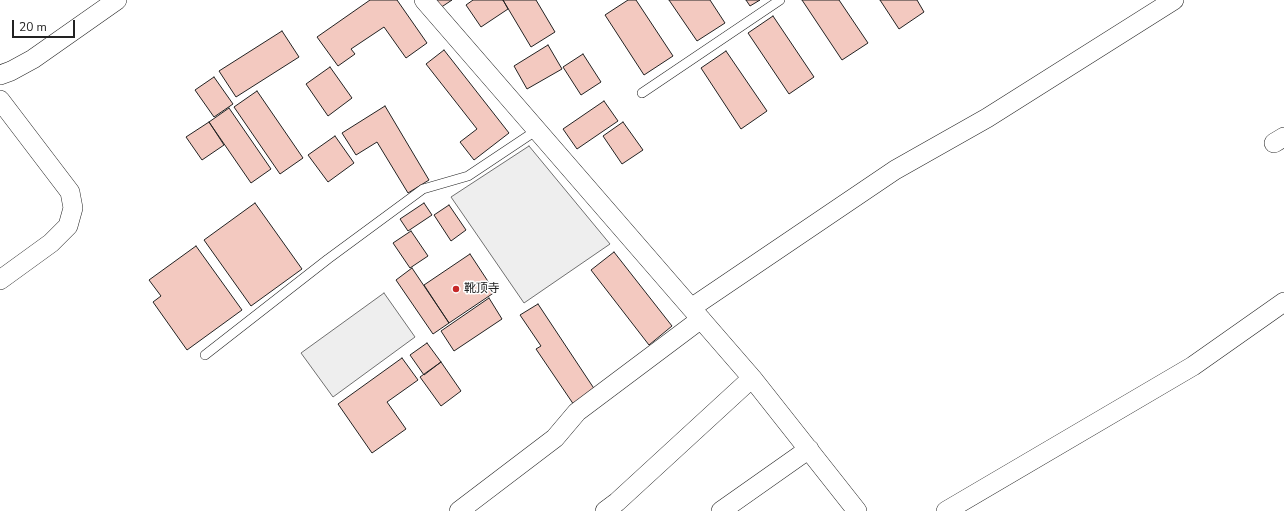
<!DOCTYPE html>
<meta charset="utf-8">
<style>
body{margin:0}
#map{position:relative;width:1284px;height:511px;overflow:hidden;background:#fff;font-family:"Nunito Sans",sans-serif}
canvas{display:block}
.scale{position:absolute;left:12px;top:20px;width:63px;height:18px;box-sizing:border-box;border:2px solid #222;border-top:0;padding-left:5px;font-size:12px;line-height:14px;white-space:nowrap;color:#222;-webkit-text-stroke:3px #fff;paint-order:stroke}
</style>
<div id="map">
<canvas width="1284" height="511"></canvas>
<div class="scale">20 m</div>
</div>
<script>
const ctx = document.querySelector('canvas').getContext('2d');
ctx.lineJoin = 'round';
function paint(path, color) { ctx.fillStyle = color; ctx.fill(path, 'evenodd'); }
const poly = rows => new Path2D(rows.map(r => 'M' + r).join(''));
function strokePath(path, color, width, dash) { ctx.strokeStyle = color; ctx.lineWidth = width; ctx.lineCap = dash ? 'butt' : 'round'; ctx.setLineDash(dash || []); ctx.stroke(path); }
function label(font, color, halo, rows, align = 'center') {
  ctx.font = font + ' "Nunito Sans","Noto Sans SC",sans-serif'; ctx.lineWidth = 3; ctx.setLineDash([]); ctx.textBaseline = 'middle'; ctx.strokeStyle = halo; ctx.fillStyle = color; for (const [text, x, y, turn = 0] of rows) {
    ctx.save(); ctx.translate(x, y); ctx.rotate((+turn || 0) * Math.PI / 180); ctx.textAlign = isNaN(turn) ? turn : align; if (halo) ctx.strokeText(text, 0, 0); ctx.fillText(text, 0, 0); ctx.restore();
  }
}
const green = poly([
 [529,146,610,244,524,303,451,197,529,146],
 [384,293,415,337,333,397,301,353,384,293]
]);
const building = poly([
 [370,0,397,0,427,43,406,58,384,27,351,49,355,54,338,66,317,37,370,0],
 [434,0,452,0,440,8,434,0],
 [473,0,503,0,508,9,481,27,466,5,473,0],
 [503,0,536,0,555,32,531,47,503,0],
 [628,0,636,0,673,56,644,75,605,15,628,0],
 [669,0,710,0,725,23,697,41,669,0],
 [746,0,760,0,750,6,746,0],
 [802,0,839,0,868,43,842,60,802,0],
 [880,0,917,0,924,12,899,29,880,0],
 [773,16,814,77,789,94,748,33,773,16],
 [282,31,299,57,236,97,219,71,282,31],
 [548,45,562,69,527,89,514,66,548,45],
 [444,50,509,133,474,160,460,142,477,129,426,64,444,50],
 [726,51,767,111,741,129,701,68,726,51],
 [583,54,601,82,581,95,563,67,583,54],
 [330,67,352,98,328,116,306,84,330,67],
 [214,77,233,104,214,117,195,90,214,77],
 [257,91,303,158,280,174,234,107,257,91],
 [604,101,618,121,577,149,563,129,604,101],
 [385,106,429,180,408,193,377,142,356,155,342,133,385,106],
 [229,108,271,169,251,183,209,122,229,108],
 [209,122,224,145,202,160,186,137,209,122],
 [623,122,643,150,622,164,603,136,623,122],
 [335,136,354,163,328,182,308,155,335,136],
 [255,203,302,269,251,306,204,240,255,203],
 [424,203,432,215,408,231,400,219,424,203],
 [449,205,466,230,451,241,434,215,449,205],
 [411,231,428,256,410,268,393,243,411,231],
 [196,246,242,310,187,350,153,302,161,296,149,280,196,246],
 [614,252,672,326,649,345,591,270,614,252],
 [470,254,495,292,449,323,424,285,470,254],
 [412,268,449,323,433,334,396,280,412,268],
 [489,298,502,319,454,351,441,331,489,298],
 [538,304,595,390,574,405,536,349,541,346,520,315,538,304],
 [427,343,441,362,424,375,410,355,427,343],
 [402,358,418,380,387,402,406,429,372,453,338,404,402,358],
 [441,362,461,391,441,406,420,377,441,362]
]);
const lane = poly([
 [642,93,780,0],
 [205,355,328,259,423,189,468,176,537,130]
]);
const street = poly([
 [424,0,752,378,857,511],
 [0,75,11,71,33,59,117,0],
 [0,100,70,192,73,208,68,226,51,243,0,280],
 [1274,143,1284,137],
 [691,308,895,170,987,118,1174,0],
 [459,511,555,438,577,412,701,319],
 [605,511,617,502,752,378],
 [721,511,809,449],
 [946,511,1193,366,1284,302]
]);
const markers = [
 [456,289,4,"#c62828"]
];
const poiNames = [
 ["靴顶寺",464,289]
];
paint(green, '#eee');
strokePath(green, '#6f6f6f', 1);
paint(building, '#f3c9c0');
strokePath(building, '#222', 1);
strokePath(lane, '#222', 10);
strokePath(street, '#222', 20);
strokePath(lane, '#fff', 9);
strokePath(street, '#fff', 19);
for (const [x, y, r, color] of markers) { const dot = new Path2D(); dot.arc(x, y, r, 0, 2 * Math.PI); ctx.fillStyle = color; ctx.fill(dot); strokePath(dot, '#fff', 1.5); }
label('12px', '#222', '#fff', poiNames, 'left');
</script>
